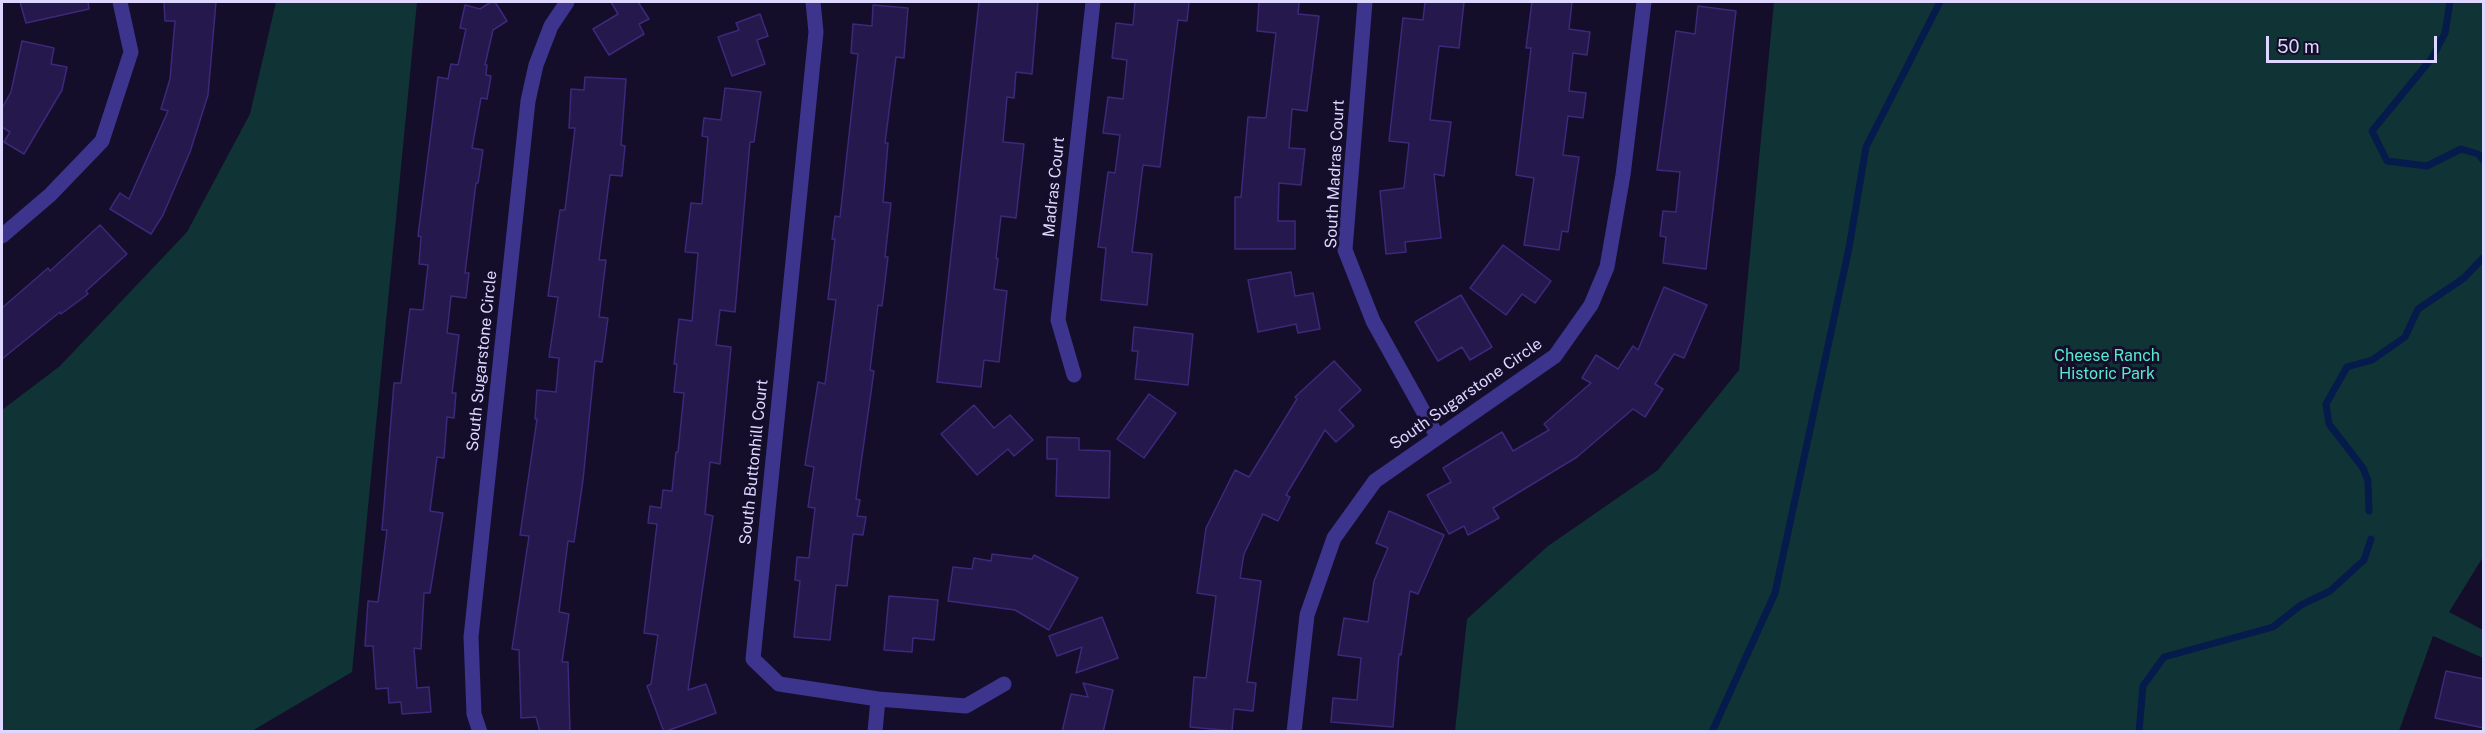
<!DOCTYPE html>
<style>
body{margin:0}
#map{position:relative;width:2485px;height:733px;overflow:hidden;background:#140e2a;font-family:"Public Sans",sans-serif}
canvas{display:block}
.frame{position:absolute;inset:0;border:3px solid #ded7ff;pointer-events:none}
.scale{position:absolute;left:2266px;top:36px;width:171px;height:27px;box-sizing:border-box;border:3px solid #ded7ff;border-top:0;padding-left:8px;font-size:18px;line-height:21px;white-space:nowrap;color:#ded7ff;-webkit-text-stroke:4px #140e2a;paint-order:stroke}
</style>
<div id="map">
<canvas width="2485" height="733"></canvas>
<div class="frame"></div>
<div class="scale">50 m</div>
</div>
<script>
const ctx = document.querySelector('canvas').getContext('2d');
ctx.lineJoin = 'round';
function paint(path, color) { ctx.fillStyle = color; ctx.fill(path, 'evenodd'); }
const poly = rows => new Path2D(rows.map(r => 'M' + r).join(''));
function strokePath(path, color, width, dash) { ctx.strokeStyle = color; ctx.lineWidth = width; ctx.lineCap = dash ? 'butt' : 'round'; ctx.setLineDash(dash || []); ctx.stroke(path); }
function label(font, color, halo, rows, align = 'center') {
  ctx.font = font + ' "Public Sans",sans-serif'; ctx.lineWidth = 6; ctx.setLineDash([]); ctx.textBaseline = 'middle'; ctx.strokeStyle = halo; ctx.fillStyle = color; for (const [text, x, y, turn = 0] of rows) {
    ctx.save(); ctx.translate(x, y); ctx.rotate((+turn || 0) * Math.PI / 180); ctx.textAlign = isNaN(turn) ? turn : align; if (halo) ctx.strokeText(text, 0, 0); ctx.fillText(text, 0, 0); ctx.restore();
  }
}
const green = poly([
 [276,2,417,2,352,672,252,731,2,731,2,410,60,366,187,232,250,114],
 [1774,2,2483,2,2483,557,2449,612,2483,630,2483,658,2433,636,2399,731,1455,731,1467,619,1548,546,1658,470,1739,370]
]);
const stream = poly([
 [2450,2,2445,33,2432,58,2372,131,2387,161,2427,166,2461,149,2478,154,2484,161],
 [2369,511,2368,481,2363,468,2329,424,2326,404,2347,367,2372,360,2405,337,2418,309,2464,278,2484,257],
 [1712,732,1775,593,1849,248,1866,147,1940,2],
 [2139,732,2143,686,2164,657,2273,627,2301,605,2330,591,2364,560,2371,539]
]);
const building = poly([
 [20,2,88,2,89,9,26,23,20,2],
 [164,2,216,2,208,95,190,152,163,215,151,234,110,209,120,193,129,199,168,111,161,109,170,79,175,21,165,21,164,2],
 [491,2,495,2,507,21,493,30,485,65,487,65,486,75,491,76,487,99,481,98,472,148,483,150,478,183,476,183,465,273,469,273,466,298,451,296,447,333,459,335,452,393,456,393,454,418,447,417,444,458,437,457,430,511,443,513,430,593,424,593,421,649,414,648,417,688,429,687,431,712,402,714,401,702,389,703,388,688,376,689,373,646,365,646,368,601,378,602,387,530,382,530,394,383,401,383,410,309,423,310,428,265,419,264,421,237,418,236,438,77,448,79,451,64,458,65,466,29,460,28,465,5,480,9,491,2],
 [611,2,638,2,649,19,639,24,644,34,609,55,593,29,618,14,611,2],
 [979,2,1038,2,1032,74,1016,72,1014,98,1007,97,1003,142,1024,144,1016,218,1001,216,996,258,998,259,994,289,1007,291,999,362,984,360,981,387,937,382,979,2],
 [1135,2,1189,2,1187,21,1178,20,1160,167,1143,165,1132,252,1152,254,1147,305,1101,300,1106,248,1098,247,1108,172,1115,173,1120,135,1103,133,1108,97,1123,99,1127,60,1112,58,1116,23,1133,25,1135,2],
 [1259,2,1299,2,1298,14,1319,16,1307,111,1292,109,1289,148,1305,149,1301,185,1279,183,1278,221,1295,221,1295,249,1235,249,1235,197,1241,197,1248,117,1266,118,1276,33,1257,31,1259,2],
 [1425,2,1464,2,1459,48,1439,46,1430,120,1451,122,1444,176,1434,174,1441,238,1405,242,1406,252,1386,254,1380,191,1404,188,1409,143,1389,141,1403,18,1423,20,1425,2],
 [1532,2,1572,2,1569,29,1590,32,1587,55,1573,53,1569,91,1586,93,1583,118,1568,116,1563,155,1579,157,1568,232,1562,231,1559,250,1524,245,1534,178,1516,175,1531,48,1526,48,1532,2],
 [873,5,908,8,904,58,896,57,885,143,888,143,883,202,891,203,885,257,888,257,882,306,878,305,870,370,874,371,856,499,860,500,857,516,866,517,863,535,853,534,847,586,836,585,830,640,794,637,800,581,795,580,797,557,809,558,815,508,808,507,814,467,805,465,818,382,825,384,836,300,828,299,835,239,832,239,835,216,840,217,858,54,851,53,853,24,872,26,873,5],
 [1698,6,1736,11,1706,269,1663,263,1666,237,1660,236,1663,211,1676,212,1680,172,1657,170,1676,31,1695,34,1698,6],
 [760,14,768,36,757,40,765,64,732,76,718,37,739,30,736,23,760,14],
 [22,41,54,48,51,64,67,67,62,90,24,154,4,142,10,132,2,127,2,108,11,92,22,41],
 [585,77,626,79,621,145,625,146,622,176,610,175,599,260,606,260,599,317,608,318,602,362,595,361,583,480,574,542,568,541,559,612,569,614,562,662,568,662,570,732,540,732,536,717,521,718,519,650,512,649,529,536,520,535,537,419,535,419,537,390,556,392,559,358,549,357,558,297,548,296,560,210,565,210,575,128,569,128,571,89,584,90,585,77],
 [725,88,761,92,754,142,750,142,735,312,720,310,716,345,731,347,720,464,710,462,705,514,713,516,688,690,706,684,716,713,664,732,647,686,651,684,658,635,644,633,657,524,648,523,650,506,661,508,663,490,672,491,676,452,678,452,684,393,674,392,677,364,674,364,679,319,692,321,698,253,685,252,691,203,702,204,708,137,702,136,704,118,721,120,725,88],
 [100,225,127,254,86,291,88,294,61,314,60,312,2,359,2,308,48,268,50,271,100,225],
 [1503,245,1551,281,1535,303,1522,294,1506,315,1470,288,1503,245],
 [1291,272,1295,296,1313,293,1320,329,1298,333,1296,324,1258,332,1248,280,1291,272],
 [1664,287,1707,305,1684,358,1674,354,1655,384,1663,389,1645,417,1633,409,1577,457,1493,508,1499,518,1468,535,1464,526,1449,534,1427,495,1451,482,1443,468,1502,432,1513,451,1549,430,1544,424,1591,383,1582,378,1596,355,1618,369,1633,346,1638,350,1664,287],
 [1461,295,1492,347,1470,360,1462,347,1438,361,1415,322,1461,295],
 [1134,327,1193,334,1188,385,1135,379,1138,351,1132,351,1134,327],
 [1334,361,1361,390,1339,410,1354,426,1336,442,1325,430,1286,495,1290,497,1278,521,1263,514,1244,554,1240,578,1261,581,1247,682,1256,683,1253,711,1234,709,1232,731,1190,727,1194,677,1206,678,1216,596,1197,593,1206,528,1235,470,1249,477,1297,399,1295,397,1334,361],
 [1149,394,1176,413,1144,458,1117,439,1149,394],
 [974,405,994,428,1010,415,1033,440,1014,456,1008,449,977,475,941,434,974,405],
 [1047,437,1079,438,1079,450,1110,451,1109,498,1056,496,1057,459,1047,459,1047,437],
 [1389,511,1444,535,1418,594,1410,591,1401,655,1399,654,1393,727,1331,722,1333,698,1357,700,1361,658,1338,655,1344,618,1368,622,1374,581,1388,548,1376,543,1389,511],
 [992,554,1032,559,1034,555,1078,578,1049,630,1015,610,948,601,953,567,972,569,974,558,991,561,992,554],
 [889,596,938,600,934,640,913,638,912,652,884,650,889,596],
 [1102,617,1118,658,1076,673,1082,647,1057,656,1049,636,1102,617],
 [2446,671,2484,679,2484,728,2435,718,2446,671],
 [1083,683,1113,690,1103,732,1062,732,1071,694,1088,697,1083,683]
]);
const minor = poly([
 [813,2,816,32,753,659,779,684,878,699,966,706,1004,684],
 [1365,2,1345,250,1373,321,1437,436],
 [2,236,50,195,102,141,131,52,120,2],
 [1074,375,1058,320,1093,2],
 [480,732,474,714,471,637,528,101,536,65,551,26,567,2],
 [875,732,878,699],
 [1294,732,1307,615,1334,538,1375,481,1555,356,1591,305,1607,267,1623,175,1644,2]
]);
const streetNames = [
 ["South Madras Court",1335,174,-87],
 ["Madras Court",1054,187,-84],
 ["South Sugarstone Circle",482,361,-84],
 ["South Sugarstone Circle",1466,394,-35],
 ["South Buttonhill Court",754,462,-84]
];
const parkNames = [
 ["Cheese Ranch",2107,356],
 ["Historic Park",2107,374]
];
paint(green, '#103435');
strokePath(stream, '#051b4c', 7);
paint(building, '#25184d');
strokePath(building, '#3d287b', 1.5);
strokePath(minor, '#3c348d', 15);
label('16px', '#ded7ff', '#140e2a', streetNames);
label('16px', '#57ebce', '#140e2a', parkNames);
</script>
